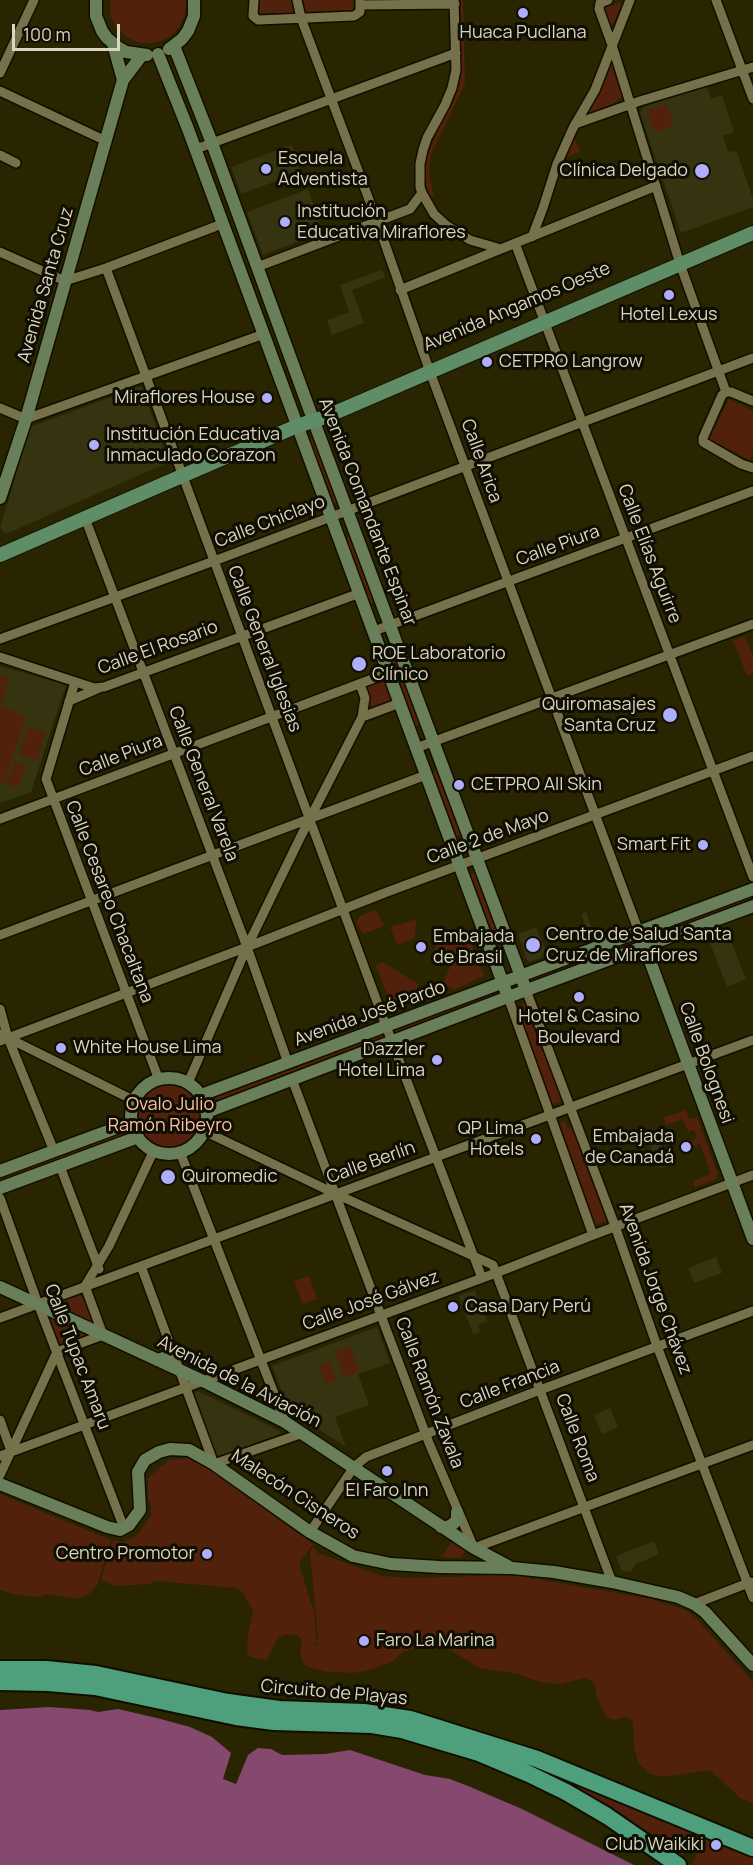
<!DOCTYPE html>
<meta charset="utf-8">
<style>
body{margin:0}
#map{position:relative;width:753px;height:1865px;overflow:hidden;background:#292500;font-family:Manrope,sans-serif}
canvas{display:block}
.scale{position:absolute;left:12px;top:24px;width:108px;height:27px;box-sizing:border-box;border:3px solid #d8d6c2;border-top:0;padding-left:8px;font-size:18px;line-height:21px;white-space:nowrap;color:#d8d6c2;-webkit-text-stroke:4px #100e02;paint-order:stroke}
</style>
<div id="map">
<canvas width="753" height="1865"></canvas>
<div class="scale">100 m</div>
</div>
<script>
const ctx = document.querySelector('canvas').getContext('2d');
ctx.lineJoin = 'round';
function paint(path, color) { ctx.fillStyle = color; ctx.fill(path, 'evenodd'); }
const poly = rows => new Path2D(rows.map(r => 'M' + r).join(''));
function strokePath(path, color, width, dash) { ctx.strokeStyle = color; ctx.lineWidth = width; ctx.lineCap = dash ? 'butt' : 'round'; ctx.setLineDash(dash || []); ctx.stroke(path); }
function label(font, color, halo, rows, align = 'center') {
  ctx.font = font + ' Manrope,sans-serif'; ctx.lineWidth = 6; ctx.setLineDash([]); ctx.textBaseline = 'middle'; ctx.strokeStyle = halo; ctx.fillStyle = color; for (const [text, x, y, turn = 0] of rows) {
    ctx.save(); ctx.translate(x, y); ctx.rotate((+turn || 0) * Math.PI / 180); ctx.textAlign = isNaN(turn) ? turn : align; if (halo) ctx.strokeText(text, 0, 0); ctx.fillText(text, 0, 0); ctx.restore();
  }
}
const built = poly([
 [707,86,711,99,722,95,734,132,723,136,728,151,737,152,753,199,753,207,681,233,640,113,643,107],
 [292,145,301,172,241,194,231,167],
 [308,189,323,232,263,255,247,212],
 [382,270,385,277,352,290,364,323,332,335,327,320,349,312,340,285],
 [141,386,169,462,6,534,0,528,30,427],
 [0,666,66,685,31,792,0,803],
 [586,912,596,938,591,940,581,914],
 [536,927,548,955,530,962,527,960,518,934],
 [727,931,746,979,727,987,708,938],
 [657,1134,669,1165,659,1169,647,1138],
 [716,1257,722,1273,694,1283,688,1268],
 [475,1290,487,1321,478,1325,480,1332,473,1334,459,1296],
 [377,1327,390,1363,358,1374,369,1405,335,1417,346,1447,289,1410,272,1366],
 [198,1391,280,1431,280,1434,220,1456,215,1455,193,1394],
 [610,1408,618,1427,602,1434,594,1415],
 [654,1541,659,1554,636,1564,631,1572,621,1570,616,1556]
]);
const green = poly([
 [110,0,186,0,186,5,185,15,180,25,173,34,164,40,153,43,142,43,132,40,123,34,115,26,111,16],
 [258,0,292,0,293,12,291,13,258,13],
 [303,0,353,0,353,11,306,13],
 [461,0,463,0,465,84,431,154,429,174,434,196,430,199,424,176,427,156,461,75],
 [623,2,610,30,603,8],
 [614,53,626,87,621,98,613,104,582,116],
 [667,104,674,126,654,132,648,113,650,110],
 [574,136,580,152,564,158],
 [729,399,753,411,753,453,750,460,709,439],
 [314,438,338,502,329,506,305,441],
 [351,537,376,601,367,605,342,540],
 [745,636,753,656,753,673,747,676,733,640],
 [397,659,421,724,412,727,388,662],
 [0,676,9,678,1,705,26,718,4,782,0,783],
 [381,678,386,681,393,700,392,704,371,712,361,686],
 [28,727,46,732,37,760,19,755],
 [14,762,26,767,18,788,6,783],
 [439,769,463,834,454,837,430,773],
 [477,872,501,935,492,939,468,876],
 [748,895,750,897,748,903,649,940,645,936,645,933],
 [376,910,384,926,363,934,356,923,360,916],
 [417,919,414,939,397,945,390,927],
 [446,930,466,931,484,976,454,990,443,984,453,959,434,950],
 [634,938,636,943,529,983,528,981,529,975],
 [383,962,418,984,415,1000,393,1009,376,965],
 [491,989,493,997,399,1034,218,1101,214,1095],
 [527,1003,562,1101,551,1105,515,1007],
 '136 1115a34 34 0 1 1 68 0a34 34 0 1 1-68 0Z',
 [686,1110,689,1119,697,1117,718,1174,715,1180,695,1187,693,1181,711,1174,700,1144,694,1146,692,1140,697,1138,694,1130,688,1132,683,1119,666,1125,663,1118],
 [565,1121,567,1127,573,1128,607,1221,595,1225,559,1123],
 [122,1125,127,1135,0,1182,0,1171],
 [309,1276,317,1299,303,1304,294,1281],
 [77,1294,84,1298,94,1322,91,1325,53,1308,55,1302],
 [49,1316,84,1332,85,1338,62,1347,60,1346,57,1342,48,1318],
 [350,1346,359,1372,344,1377,335,1352],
 [330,1362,337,1380,325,1384,319,1366],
 [187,1458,206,1467,313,1544,299,1564,314,1612,317,1644,304,1640,317,1645,318,1638,310,1552,313,1546,318,1553,382,1576,413,1578,478,1576,507,1574,651,1599,686,1610,697,1619,753,1682,753,1803,740,1798,710,1770,664,1777,650,1774,638,1763,634,1746,633,1721,627,1717,614,1720,606,1717,597,1697,594,1683,586,1678,560,1684,540,1682,518,1674,479,1668,447,1648,414,1648,403,1652,393,1661,373,1669,354,1673,327,1672,315,1669,304,1665,300,1654,302,1639,298,1636,290,1634,281,1636,276,1641,267,1660,251,1657,248,1654,247,1650,248,1634,253,1611,243,1593,236,1588,156,1581,149,1584,116,1586,101,1580,113,1540,122,1542,135,1537,151,1516,151,1505,148,1498,148,1479,150,1476,169,1460],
 [0,1494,111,1540,97,1586,89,1594,78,1599,48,1594,38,1597,14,1594,0,1590],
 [451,1542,467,1549,460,1559,442,1557],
 [523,1759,702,1834,697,1845,690,1845,679,1859,527,1768],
 [707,1835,753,1855,753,1865,694,1865,692,1863]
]);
const water = poly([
 [49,1707,90,1710,98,1712,118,1709,157,1718,190,1727,212,1737,231,1753,223,1779,236,1784,248,1755,258,1748,271,1749,282,1755,325,1754,350,1750,425,1775,450,1779,468,1786,522,1809,634,1865,0,1865,0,1710]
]);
const street = poly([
 [254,0,253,16,258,20,354,16,360,12,360,0],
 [297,0,301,18,377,221,430,372,639,932],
 [454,0,456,70,452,88,445,105,427,138,423,150,420,164,420,187,422,193,434,214,446,225,470,240,501,249],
 [608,0,600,3,599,9,612,45,680,264,726,392],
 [716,0,753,99],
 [360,5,455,4],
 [0,73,34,0],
 [0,91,106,141],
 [575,124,640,101,753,67],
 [196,149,456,53],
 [0,155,16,163],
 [532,237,543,208,557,164,573,128,595,90,630,0],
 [515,243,753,877],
 [0,252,65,281,106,268,222,224],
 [257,267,410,209,422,193],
 [106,268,386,1026,482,1278],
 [400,290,656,186],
 [726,392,722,395,703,438,703,442,741,464,753,468],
 [726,392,731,392,753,401],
 [0,408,26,419,264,334],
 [85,518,247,947,288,1063],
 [374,631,753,491],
 [0,639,214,561,753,358],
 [0,657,94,688,104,687,360,593],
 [75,682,46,779,159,1080],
 [69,701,99,688],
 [362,717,400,703],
 [416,748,753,624],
 [0,819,388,673],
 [0,935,426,775],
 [526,990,615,1226,657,1346,753,1598],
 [508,997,593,1235],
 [0,1009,8,1038,54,1151],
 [0,1034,135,1101],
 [0,1041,247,947,387,892,753,756],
 [292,1079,429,1443,474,1548,753,1445],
 [188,1083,247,947,300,838,362,717,365,698,360,684],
 [204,1131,336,1194,493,1265,612,1582],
 [180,1152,285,1422],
 [60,1166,99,1269],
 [0,1198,38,1304,124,1528],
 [141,1266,214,1464,303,1433],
 [0,1318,753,1040],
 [0,1420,11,1451],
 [0,1456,496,1273,593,1235,753,1175],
 [0,1475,57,1352,103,1335,85,1286,109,1246,154,1150],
 [310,1532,354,1467,366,1457,540,1390,753,1311],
 [694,1604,751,1582]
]);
const secondary = poly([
 [96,0,96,16,102,31,107,38,119,48,126,52,147,55],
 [113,44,123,80],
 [174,46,212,143,307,403,526,990],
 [169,49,182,39,188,31,194,16,194,0],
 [158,54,188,129,508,997],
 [0,498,26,419,123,80,142,55],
 [643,942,753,1239],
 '131 1116a38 38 0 1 1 76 0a38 38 0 1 1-76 0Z',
 [201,1095,753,889],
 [207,1112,508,997,753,906],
 [0,1171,132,1122],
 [0,1188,138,1137],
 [0,1287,203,1381,285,1422,474,1548,508,1566],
 [157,1360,167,1357,170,1353,171,1347],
 [0,1484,107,1527,120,1530,129,1525,140,1510,138,1472,145,1460,159,1452,170,1449,189,1450,214,1464,310,1532,353,1556,391,1564,439,1567,512,1568,554,1572,612,1582,678,1597,694,1604,705,1612,753,1665],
 [441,1527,448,1527,453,1524,457,1520,457,1512]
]);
const primary = poly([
 [0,555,297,426,325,417,753,233]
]);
const highway = poly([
 [0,1669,46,1669,96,1674,228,1702,279,1709,364,1712,410,1719,537,1759,753,1848],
 [0,1682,48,1683,95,1687,236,1717,274,1722,372,1725,402,1730,479,1753,529,1774,566,1792,607,1816,678,1865]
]);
const markers = [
 [523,13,6,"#aeaefb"],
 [266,169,6,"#aeaefb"],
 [702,171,8,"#aeaefb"],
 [285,222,6,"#aeaefb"],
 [669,295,6,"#aeaefb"],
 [487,362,6,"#aeaefb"],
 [267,398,6,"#aeaefb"],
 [94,445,6,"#aeaefb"],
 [359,664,8,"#aeaefb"],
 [670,715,8,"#aeaefb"],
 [459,785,6,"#aeaefb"],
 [703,845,6,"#aeaefb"],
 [533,945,8,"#aeaefb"],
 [421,947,6,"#aeaefb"],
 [579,997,6,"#aeaefb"],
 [61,1048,6,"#aeaefb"],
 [437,1060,6,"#aeaefb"],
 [536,1139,6,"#aeaefb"],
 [686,1147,6,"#aeaefb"],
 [168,1177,8,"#aeaefb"],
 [453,1307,6,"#aeaefb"],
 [387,1471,6,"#aeaefb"],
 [207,1554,6,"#aeaefb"],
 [364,1641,6,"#aeaefb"],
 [716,1845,6,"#aeaefb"]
];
const poiNames = [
 ["Huaca Pucllana",523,33,"center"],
 ["Escuela",278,159],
 ["Adventista",278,180],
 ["Clínica Delgado",688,171,"right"],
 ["Institución",297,212],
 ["Educativa Miraflores",297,233],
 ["Hotel Lexus",669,315,"center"],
 ["CETPRO Langrow",499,362],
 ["Miraflores House",255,398,"right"],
 ["Institución Educativa",106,435],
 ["Inmaculado Corazon",106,456],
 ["ROE Laboratorio",372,654],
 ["Clínico",372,675],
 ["Quiromasajes",656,705,"right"],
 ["Santa Cruz",656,726,"right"],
 ["CETPRO All Skin",471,785],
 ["Smart Fit",691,845,"right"],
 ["Centro de Salud Santa",546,935],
 ["Cruz de Miraflores",546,956],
 ["Embajada",433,937],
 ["de Brasil",433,958],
 ["Hotel & Casino",579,1017,"center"],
 ["Boulevard",579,1038,"center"],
 ["White House Lima",73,1048],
 ["Dazzler",425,1050,"right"],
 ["Hotel Lima",425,1071,"right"],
 ["QP Lima",524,1129,"right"],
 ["Hotels",524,1150,"right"],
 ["Embajada",674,1137,"right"],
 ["de Canadá",674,1158,"right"],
 ["Quiromedic",182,1177],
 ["Casa Dary Perú",465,1307],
 ["El Faro Inn",387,1491,"center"],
 ["Centro Promotor",195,1554,"right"],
 ["Faro La Marina",376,1641],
 ["Club Waikiki",704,1845,"right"]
];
const streetNames = [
 ["Avenida Santa Cruz",46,285,-74],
 ["Avenida Angamos Oeste",517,307,-23],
 ["Calle Arica",481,461,70],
 ["Avenida Comandante Espinar",367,512,69],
 ["Calle Chiclayo",270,522,-21],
 ["Calle Piura",558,546,-20],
 ["Calle Elías Aguirre",649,554,69],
 ["Calle El Rosario",158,648,-20],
 ["Calle General Iglesias",264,649,69],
 ["Calle Piura",121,756,-21],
 ["Calle General Varela",203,784,69],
 ["Calle 2 de Mayo",488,837,-20],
 ["Calle Cesareo Chacaltana",109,902,69],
 ["Avenida José Pardo",370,1014,-20],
 ["Calle Bolognesi",706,1063,70],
 ["Calle Berlín",371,1163,-20],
 ["Avenida Jorge Chávez",655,1289,70],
 ["Calle José Gálvez",371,1301,-20],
 ["Calle Tupac Amaru",77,1357,69],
 ["Avenida de la Aviación",239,1382,27],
 ["Calle Francia",510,1385,-21],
 ["Calle Ramón Zavala",429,1393,69],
 ["Calle Roma",577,1438,69],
 ["Malecón Cisneros",295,1495,33],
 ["Circuito de Playas",334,1693,5]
];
const parkNames = [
 ["Ovalo Julio",170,1105],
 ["Ramón Ribeyro",170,1126]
];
paint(built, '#363310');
paint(green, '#51210b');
paint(water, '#85486e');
strokePath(street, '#110e00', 12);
strokePath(secondary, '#110e00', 15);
strokePath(primary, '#110e00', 16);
strokePath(highway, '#110e00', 20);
strokePath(street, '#75714b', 9);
strokePath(secondary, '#697f5a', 12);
strokePath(primary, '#5e8d68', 14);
strokePath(highway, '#4ea07c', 16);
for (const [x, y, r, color] of markers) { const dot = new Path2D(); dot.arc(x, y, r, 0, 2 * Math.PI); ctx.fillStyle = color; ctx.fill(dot); strokePath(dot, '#100e02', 2); }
label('18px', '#d8d6c2', '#100e02', poiNames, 'left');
label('18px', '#d8d6c2', '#100e02', streetNames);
label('18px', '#fcc1a9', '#100e02', parkNames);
</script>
